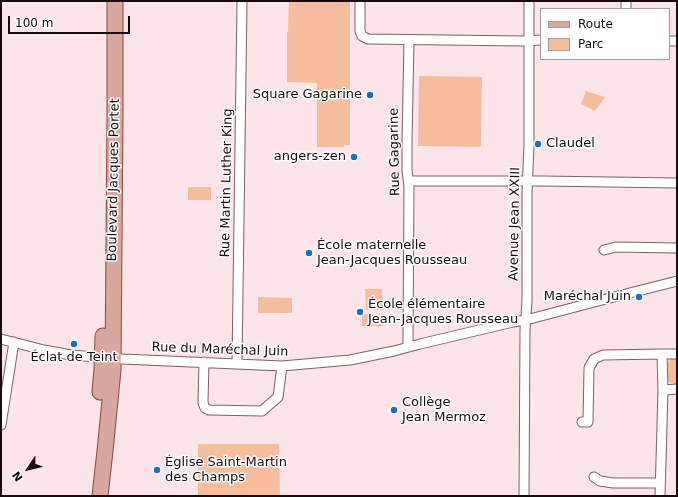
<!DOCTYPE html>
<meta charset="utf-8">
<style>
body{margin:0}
#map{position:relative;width:678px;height:497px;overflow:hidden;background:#fce4e8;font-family:"DejaVu Sans",sans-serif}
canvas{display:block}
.frame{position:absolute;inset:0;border:2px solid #180b0e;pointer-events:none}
.legend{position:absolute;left:540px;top:8px;width:130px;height:52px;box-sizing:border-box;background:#fff;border:1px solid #a39d9f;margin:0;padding:5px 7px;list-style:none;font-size:12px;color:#180b0e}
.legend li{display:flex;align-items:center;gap:8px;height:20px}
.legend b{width:20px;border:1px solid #a39d9f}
.north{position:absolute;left:8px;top:449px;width:40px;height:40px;-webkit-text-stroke:3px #fff;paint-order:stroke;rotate:235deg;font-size:11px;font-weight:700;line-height:16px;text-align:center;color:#180b0e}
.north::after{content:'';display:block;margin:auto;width:14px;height:18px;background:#180b0e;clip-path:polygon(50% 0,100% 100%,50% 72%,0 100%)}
.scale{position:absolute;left:8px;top:16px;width:122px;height:18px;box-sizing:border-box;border:2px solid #180b0e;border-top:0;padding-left:5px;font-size:12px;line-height:14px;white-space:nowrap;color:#180b0e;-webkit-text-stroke:3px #fff;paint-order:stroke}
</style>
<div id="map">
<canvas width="678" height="497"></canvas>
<div class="frame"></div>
<ul class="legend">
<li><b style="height:5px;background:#d9a7a0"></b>Route</li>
<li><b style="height:11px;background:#f6bd9d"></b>Parc</li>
</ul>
<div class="north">N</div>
<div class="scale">100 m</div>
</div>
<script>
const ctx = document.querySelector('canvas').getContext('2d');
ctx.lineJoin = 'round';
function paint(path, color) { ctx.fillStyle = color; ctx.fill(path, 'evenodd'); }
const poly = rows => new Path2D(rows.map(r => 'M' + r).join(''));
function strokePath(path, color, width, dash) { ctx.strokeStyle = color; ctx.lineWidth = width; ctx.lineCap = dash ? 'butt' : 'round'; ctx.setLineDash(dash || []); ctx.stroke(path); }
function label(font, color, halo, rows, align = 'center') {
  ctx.font = font + ' "DejaVu Sans",sans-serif'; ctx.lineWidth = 3; ctx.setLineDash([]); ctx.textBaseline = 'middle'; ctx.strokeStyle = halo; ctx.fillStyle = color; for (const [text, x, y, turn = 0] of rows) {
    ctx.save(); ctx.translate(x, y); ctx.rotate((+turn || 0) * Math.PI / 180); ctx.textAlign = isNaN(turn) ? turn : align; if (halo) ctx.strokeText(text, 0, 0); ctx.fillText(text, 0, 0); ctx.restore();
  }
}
const green = poly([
 [289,1,350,1,350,145,344,145,344,147,317,147,317,83,287,82,287,32,288,32],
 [419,76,482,77,481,147,418,146],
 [586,91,605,97,595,111,581,104],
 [188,187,211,187,211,200,188,200],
 [365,289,382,289,383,310,366,310],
 [258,297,292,298,292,313,258,313],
 [362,314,383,315,383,326,362,326],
 [673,358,677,358,677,383,675,384,671,383,667,380,667,364,669,360],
 [198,444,279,444,280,496,198,496]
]);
const street = poly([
 [360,1,360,31,362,36,368,39,523,41,541,40],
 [626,9,626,1],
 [669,41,677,41],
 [409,181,542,181,677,183],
 [604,250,616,247,677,248],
 [1,339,44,350,71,355,122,359,282,366,350,360,394,351,420,344,513,322,526,320,602,300,677,281],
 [408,347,408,339,409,186,407,170,407,142,409,40],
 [662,354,677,354],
 [204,362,203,403,205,408,209,410,262,411,278,397,282,366],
 [237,364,242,1],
 [663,390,677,389],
 [582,422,588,422,589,368,594,359,603,355,662,354,663,390,660,496],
 [1,425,14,342],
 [594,477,600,481,613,483,660,483],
 [524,496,525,330,527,301,527,194,529,144,529,1]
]);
const primary = poly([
 [100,392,102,369,103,336],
 [100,496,105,451,113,370,115,113,115,1]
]);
const markers = [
 [370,95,4,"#216ebd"],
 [538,144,4,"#216ebd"],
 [354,157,4,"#216ebd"],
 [309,253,4,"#216ebd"],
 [639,297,4,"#216ebd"],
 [360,312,4,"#216ebd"],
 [74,344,4,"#216ebd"],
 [394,410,4,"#216ebd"],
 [157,470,4,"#216ebd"]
];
const poiNames = [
 ["Square Gagarine",362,95,"right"],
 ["Claudel",546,144],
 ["angers-zen",346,157,"right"],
 ["École maternelle",317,246],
 ["Jean-Jacques Rousseau",317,261],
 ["Maréchal Juin",631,297,"right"],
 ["École élémentaire",368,305],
 ["Jean-Jacques Rousseau",368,320],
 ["Éclat de Teint",74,358,"center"],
 ["Collège",402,403],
 ["Jean Mermoz",402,418],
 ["Église Saint-Martin",165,463],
 ["des Champs",165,478]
];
const streetNames = [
 ["Rue Gagarine",395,152,-91],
 ["Boulevard Jacques Portet",114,180,-89],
 ["Rue Martin Luther King",227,183,-89],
 ["Avenue Jean XXIII",515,224,-89],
 ["Rue du Maréchal Juin",220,350,2]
];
paint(green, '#f6bd9d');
strokePath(street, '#805f65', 11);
strokePath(primary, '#854b44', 17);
strokePath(street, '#fff', 9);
strokePath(primary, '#d9a7a0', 15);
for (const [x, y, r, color] of markers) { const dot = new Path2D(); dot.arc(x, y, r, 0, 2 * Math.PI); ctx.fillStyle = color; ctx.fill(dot); strokePath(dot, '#fff', 1.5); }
label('13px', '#180b0e', '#fff', poiNames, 'left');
label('13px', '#180b0e', '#fff', streetNames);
</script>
